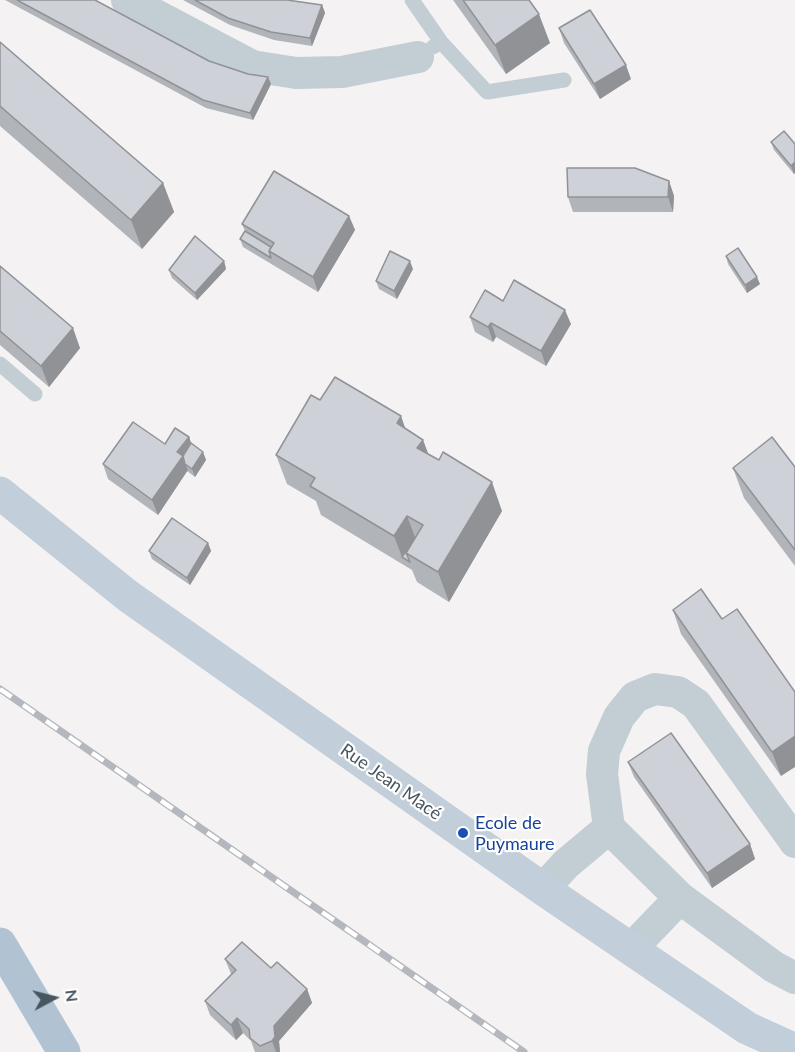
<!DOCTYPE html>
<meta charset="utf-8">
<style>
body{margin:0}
#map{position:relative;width:795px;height:1052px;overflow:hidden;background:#f4f2f2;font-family:Lato,sans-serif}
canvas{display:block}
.north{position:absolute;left:24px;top:968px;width:60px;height:60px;-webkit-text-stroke:4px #fff;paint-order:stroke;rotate:83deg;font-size:16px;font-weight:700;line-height:24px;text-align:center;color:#485661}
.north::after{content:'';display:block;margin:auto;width:21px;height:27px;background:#485661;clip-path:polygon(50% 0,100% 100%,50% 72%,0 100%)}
</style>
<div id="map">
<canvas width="795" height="1052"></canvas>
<div class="north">N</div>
</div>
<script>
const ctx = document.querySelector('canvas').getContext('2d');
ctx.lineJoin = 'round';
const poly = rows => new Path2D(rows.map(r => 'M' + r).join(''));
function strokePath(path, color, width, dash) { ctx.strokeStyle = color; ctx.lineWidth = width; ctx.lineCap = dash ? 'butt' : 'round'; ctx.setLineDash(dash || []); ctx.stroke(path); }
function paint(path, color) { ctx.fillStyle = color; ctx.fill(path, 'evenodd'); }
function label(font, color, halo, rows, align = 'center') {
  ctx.font = font + ' Lato,sans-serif'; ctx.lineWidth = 4.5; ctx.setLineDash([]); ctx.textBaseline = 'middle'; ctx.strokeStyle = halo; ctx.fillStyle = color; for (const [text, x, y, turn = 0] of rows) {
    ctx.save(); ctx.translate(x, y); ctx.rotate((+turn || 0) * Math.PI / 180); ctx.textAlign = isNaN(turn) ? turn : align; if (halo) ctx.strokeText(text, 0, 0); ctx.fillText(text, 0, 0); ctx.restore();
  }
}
const lane = poly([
 [412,0,441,42,433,47],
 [441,42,487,92,564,80],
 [0,364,35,394]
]);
const street = poly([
 [127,0,252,66,296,73,342,72,418,57],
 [609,828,602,774,604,751,619,717,635,697,655,689,678,692,696,704,795,842],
 [543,889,566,864,609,828,680,898,774,967,795,978],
 [631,949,680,898]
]);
const secondary = poly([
 [0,493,128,596,543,889,747,1028,795,1050]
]);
const primary = poly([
 [0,944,64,1052]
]);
const rail = poly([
 [0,689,524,1052]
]);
const wall = poly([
 [5,0,95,0,209,61,271,84,253,120,206,108],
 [183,0,287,0,322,5,325,13,312,46,274,40,230,25],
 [453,0,529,0,550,43,506,74],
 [559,28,631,79,600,99,564,43],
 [0,42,163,183,174,212,142,249,0,126],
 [771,142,795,144,795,173,794,174,774,150],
 [669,181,674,196,673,212,573,212,568,197],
 [349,216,355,230,318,292,243,247,240,239,245,231,242,224],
 [726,256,760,284,747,293,728,264],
 [224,261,226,269,197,300,172,278,169,270],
 [0,266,80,348,49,387,0,345],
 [413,269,397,299,379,289,376,281],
 [503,301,571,324,546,366,496,337,493,342,475,332,470,317],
 [320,400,401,416,405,429,423,440,428,454,502,511,449,602,417,582,412,570,321,515,316,501,287,484,276,455],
 [189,437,191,443,203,452,206,460,195,477,187,471,158,515,108,479,103,464],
 [795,467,795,566,744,498,733,468],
 [208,543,211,551,190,585,152,559,149,551],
 [673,610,722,619,795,692,781,776,681,634],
 [628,762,750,844,755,859,712,888,634,777],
 [225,959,271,968,307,989,312,1003,279,1041,280,1052,255,1052,251,1041,243,1033,236,1040,210,1015,205,1001,231,974]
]);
const shadedWall = poly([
 [322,5,325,13,312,46,310,38],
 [539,14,550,43,506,74,495,45],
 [626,65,631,79,600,99,594,84],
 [268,77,271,84,253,120,250,113],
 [795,162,795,173,794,174,791,166],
 [669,181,674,196,673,212,668,197],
 [163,183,174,212,142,249,131,220],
 [349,216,355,230,318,292,313,277],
 [224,261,226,269,197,300,195,293],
 [410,261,413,269,397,299,394,291],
 [757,277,760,284,747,293,745,285],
 [565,310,571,324,546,366,541,351],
 [491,323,496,337,493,342,488,327],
 [73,328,80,348,49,387,41,366],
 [401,416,411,445,397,423],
 [189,437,194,451,185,463,188,470,158,515,152,500,177,452],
 [423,440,434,469,417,448],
 [203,452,206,460,195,477,192,469],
 [492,482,502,511,449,602,438,572],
 [407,516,418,545,406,553,402,557,405,565,394,536],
 [208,543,211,551,190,585,187,578],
 [795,736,795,767,781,776,772,752],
 [750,844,755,859,712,888,707,873],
 [307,989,312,1003,279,1041,280,1052,276,1052,272,1041,274,1026],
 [237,1018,243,1033,236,1040,231,1025]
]);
const building = poly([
 [17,0,95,0,209,61,248,74,268,77,250,113,203,100,17,0],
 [195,0,287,0,322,5,310,38,271,32,228,18,195,0],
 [463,0,529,0,539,14,495,45,463,0],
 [590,10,626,65,594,84,559,28,590,10],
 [0,42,163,183,131,220,0,106,0,42],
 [784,131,795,144,795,162,791,166,771,142,784,131],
 [567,168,635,168,669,181,668,197,568,197,567,168],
 [274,171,349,216,313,277,269,251,274,243,242,224,274,171],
 [245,231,271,247,269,251,271,258,240,239,245,231],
 [195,236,224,261,195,293,169,270,195,236],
 [738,248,757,277,745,285,726,256,738,248],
 [390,251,410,261,394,291,376,281,390,251],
 [0,266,73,328,41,366,0,331,0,266],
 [514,280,565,310,541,351,491,323,488,327,470,317,485,290,503,301,514,280],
 [335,377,401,416,397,423,423,440,417,448,439,460,443,452,492,482,438,572,406,553,423,525,407,516,394,536,310,486,315,478,276,455,311,395,320,400,335,377],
 [133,422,165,444,175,428,189,437,177,452,183,456,152,500,103,464,133,422],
 [772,437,795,467,795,550,733,468,772,437],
 [191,443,203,452,192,469,185,464,183,456,191,443],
 [172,518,208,543,187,578,149,551,172,518],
 [415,537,406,553,410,562,402,557,415,537],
 [701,589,722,619,737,609,795,692,795,736,772,752,673,610,701,589],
 [671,733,750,844,707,873,628,762,671,733],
 [242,942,271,968,277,962,307,989,274,1026,275,1037,272,1041,260,1046,250,1038,249,1029,237,1018,231,1025,205,1001,236,970,225,959,242,942]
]);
const markers = [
 [463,833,6,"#1a4fb4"]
];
const streetNames = [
 ["Rue Jean Macé",391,782,35]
];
const transitNames = [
 ["Ecole de",475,823],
 ["Puymaure",475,844]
];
strokePath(lane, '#c2cdd4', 15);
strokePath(street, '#c2cdd4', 32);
strokePath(secondary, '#c2ced9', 33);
strokePath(primary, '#b1c2d2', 33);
strokePath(rail, '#b4b7bd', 7);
strokePath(rail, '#fff', 4.5, [14]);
paint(wall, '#b1b4b9');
paint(shadedWall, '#909296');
paint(building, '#ced1d7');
strokePath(building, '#909296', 1.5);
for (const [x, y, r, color] of markers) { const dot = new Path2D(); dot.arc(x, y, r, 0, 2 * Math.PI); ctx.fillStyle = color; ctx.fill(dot); strokePath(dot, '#fff', 2); }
label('18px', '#485661', '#fff', streetNames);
label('18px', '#164399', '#fff', transitNames, 'left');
</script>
